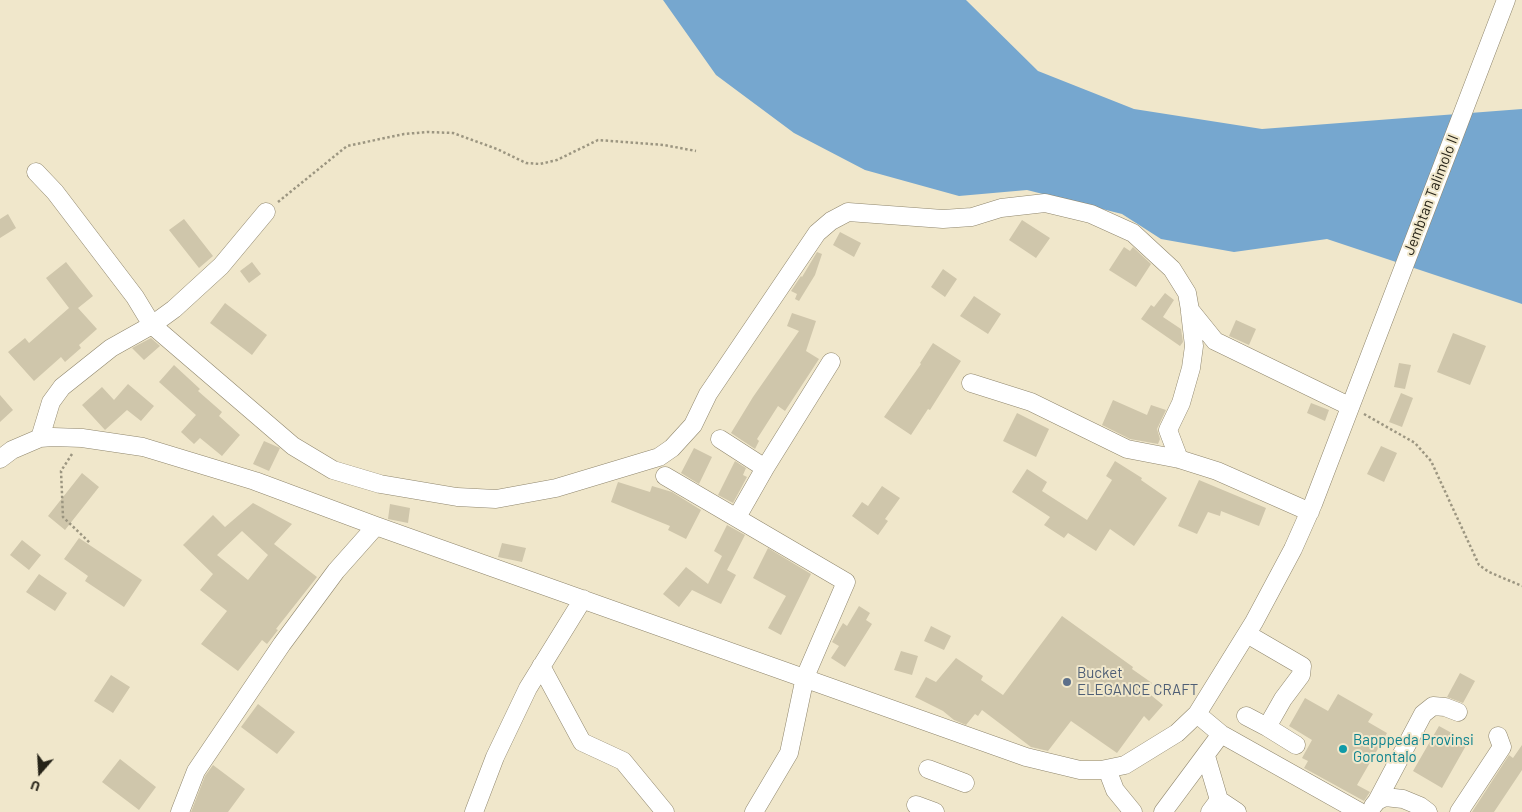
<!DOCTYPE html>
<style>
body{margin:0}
#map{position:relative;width:1522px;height:812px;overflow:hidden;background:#f0e7cb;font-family:Barlow,sans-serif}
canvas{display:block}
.north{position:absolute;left:15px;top:747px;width:50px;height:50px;-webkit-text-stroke:4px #f0e7cb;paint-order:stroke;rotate:199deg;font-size:14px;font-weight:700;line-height:20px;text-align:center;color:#262318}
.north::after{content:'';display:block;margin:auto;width:18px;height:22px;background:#262318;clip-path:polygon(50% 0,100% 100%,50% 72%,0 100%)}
</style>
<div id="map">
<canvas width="1522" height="812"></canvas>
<div class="north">U</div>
</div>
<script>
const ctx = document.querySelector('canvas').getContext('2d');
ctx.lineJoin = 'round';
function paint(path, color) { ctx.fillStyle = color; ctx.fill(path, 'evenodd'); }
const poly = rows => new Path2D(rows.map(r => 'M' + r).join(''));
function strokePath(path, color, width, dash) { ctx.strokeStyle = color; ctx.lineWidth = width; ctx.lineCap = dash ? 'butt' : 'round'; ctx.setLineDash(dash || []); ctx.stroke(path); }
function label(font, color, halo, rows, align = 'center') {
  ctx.font = font + ' Barlow,sans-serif'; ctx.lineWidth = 4; ctx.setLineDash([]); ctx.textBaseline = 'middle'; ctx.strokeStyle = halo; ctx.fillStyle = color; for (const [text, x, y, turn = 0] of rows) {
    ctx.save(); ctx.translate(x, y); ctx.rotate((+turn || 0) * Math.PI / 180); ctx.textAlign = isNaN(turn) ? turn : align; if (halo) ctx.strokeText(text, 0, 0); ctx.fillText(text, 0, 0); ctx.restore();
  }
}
const water = poly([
 [663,0,966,0,1038,71,1134,109,1262,129,1522,109,1522,304,1327,239,1234,252,1161,239,1122,214,1027,190,959,196,865,170,794,133,716,75]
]);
const building = poly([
 [8,214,16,228,0,238,0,219],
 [184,219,213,256,199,268,169,230],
 [1022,220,1050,238,1036,258,1009,240],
 [840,232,861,243,854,257,833,245],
 [1124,247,1130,251,1133,247,1151,264,1136,287,1109,270],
 [817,252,822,254,815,275,799,301,795,299,797,294,791,291,801,276,802,277],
 [66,262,93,296,78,308,97,329,79,345,81,348,65,362,61,357,34,381,8,352,25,338,29,343,69,308,46,278],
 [252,262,261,274,249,283,240,271],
 [943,269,957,279,945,297,931,287],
 [1165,293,1174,300,1163,317,1181,329,1183,342,1180,346,1141,319,1151,305,1154,307],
 [974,296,1001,314,988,334,960,316],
 [225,303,267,335,252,355,210,323],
 [792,313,816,321,806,351,819,359,785,411,778,406,757,439,759,441,755,449,731,433,753,397,799,331,787,326],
 [1236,320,1256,329,1249,345,1229,336],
 [1453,333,1486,346,1470,385,1437,372],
 [151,338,160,346,144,360,132,348],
 [933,343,961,361,930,410,928,409,911,435,884,417,921,364,920,363],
 [1399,363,1411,365,1405,389,1394,387],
 [174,365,200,389,198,391,222,412,219,416,240,435,222,456,200,438,194,444,181,432,196,415,159,382],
 [128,384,154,406,141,421,127,410,105,430,82,405,102,387,114,400],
 [1401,393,1413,398,1402,427,1389,422],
 [0,395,13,410,0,422],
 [1113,400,1147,415,1151,405,1166,410,1157,429,1160,439,1158,444,1130,439,1102,425],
 [1311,403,1329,410,1325,421,1307,413],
 [1017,413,1049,429,1036,457,1003,441],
 [264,441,280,448,269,471,253,464],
 [1381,446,1397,453,1384,482,1367,474],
 [694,448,712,457,699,484,681,473],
 [735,461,746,468,743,475,747,477,733,503,718,495],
 [1115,461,1142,478,1141,480,1167,498,1134,546,1110,529,1096,551,1068,533,1064,538,1044,525,1050,517,1012,492,1027,469,1047,482,1042,491,1087,520,1112,480,1106,476],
 [82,473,99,487,65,530,48,516],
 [1199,480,1266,508,1259,526,1221,511,1220,516,1208,512,1197,534,1178,526],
 [618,482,650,492,652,486,672,492,701,510,686,539,668,530,670,526,611,502],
 [882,486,900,498,885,519,888,521,878,535,852,516,862,502,868,506],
 [253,503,292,524,274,544,317,577,276,629,278,630,267,644,262,640,238,671,201,644,227,611,200,590,213,574,183,545,213,515,225,527],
 [242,531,268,555,248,580,217,555],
 [390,504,410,508,408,523,388,519],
 [727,525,745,535,727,570,736,575,721,604,692,590,679,607,663,594,686,567,708,584,722,556,714,551],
 [79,538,142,580,124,607,85,581,88,576,64,559],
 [22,540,41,555,29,570,10,555],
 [502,543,526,548,522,562,498,557],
 [768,548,811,574,781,635,768,628,786,596,753,578],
 [39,574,67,593,55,611,26,592],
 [859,606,870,613,866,620,872,624,845,667,831,658,839,646,832,642,843,623,847,626],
 [1062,616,1133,667,1132,669,1152,683,1146,691,1163,705,1149,721,1144,716,1117,753,1071,721,1048,751,1031,747,982,710,978,716,975,714,966,725,954,720,943,711,915,697,926,677,936,682,956,658,983,676,981,680,1003,695],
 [931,626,951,636,944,650,924,641],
 [901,651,918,656,912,675,894,670],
 [1460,673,1475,681,1463,703,1447,697],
 [111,675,130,687,113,713,94,701],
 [1338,694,1373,714,1368,722,1387,733,1357,785,1370,792,1364,801,1304,768,1308,761,1302,758,1312,740,1289,726,1305,698,1328,711],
 [258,704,295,732,277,754,241,727],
 [1439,726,1468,742,1442,788,1413,771],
 [1522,745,1522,770,1494,812,1472,812,1509,755,1513,758],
 [120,759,156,787,139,810,102,782],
 [213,765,245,789,228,812,191,812,205,776]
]);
const path = poly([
 [278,202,347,146,404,134,428,132,453,133,497,149,526,163,540,164,557,160,598,140,664,145,696,151],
 [1364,414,1415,443,1431,461,1479,565,1489,572,1522,586],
 [72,454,61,471,63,517,90,543]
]);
const minor = poly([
 [36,172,55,192,135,297,152,325,293,446,333,470,380,484,457,497,496,499,556,488,659,457,672,448,693,425,708,394,817,233,831,221,848,212,943,219,972,217,1001,208,1045,203,1091,214,1133,233,1172,269,1187,293,1190,310,1215,341,1349,406],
 [971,383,1031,402,1127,449,1179,459,1217,471,1310,512],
 [40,438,51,402,62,387,111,348,152,325,174,309,221,266,266,212],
 [720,439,765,468,737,517],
 [0,459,12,450,40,438,53,437,82,438,143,447,255,481,376,526,1026,757,1080,770,1101,770,1125,765,1177,733,1197,714,1254,622,1293,549,1313,504,1506,0],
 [1179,459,1168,430,1181,403,1191,368,1194,346,1190,312],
 [765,468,831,362],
 [665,476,846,582,805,677,789,753,754,812],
 [1247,634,1302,666,1301,675,1283,699,1267,727,1296,745],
 [541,666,582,742,623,761,665,812],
 [1197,714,1221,734,1360,812],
 [1246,716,1267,727],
 [1206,756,1219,800,1210,812],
 [928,769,965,783],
 [1107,769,1115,790,1133,812],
 [1219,800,1237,812],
 [1377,801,1423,714,1433,706,1445,707,1458,712],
 [916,805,935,812],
 [1373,806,1377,801,1385,797,1403,799,1420,806,1428,812],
 [180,812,196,771,282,644,336,571,376,526],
 [474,812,495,757,528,688,583,599],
 [1163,812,1221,734],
 [1459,812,1502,747,1498,736]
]);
const markers = [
 [1067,682,5,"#5c6f8a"],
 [1343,749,5,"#0f9aa8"]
];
const streetNames = [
 ["Jembtan Talimolo II",1431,195,-69]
];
const serviceNames = [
 ["Bucket",1077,673],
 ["ELEGANCE CRAFT",1077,690]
];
const cultureNames = [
 ["Bapppeda Provinsi",1353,740],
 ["Gorontalo",1353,757]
];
paint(water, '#76a7cf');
paint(building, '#cfc6ab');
strokePath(minor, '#8f866d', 19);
strokePath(path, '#9c9681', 2.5, [2.5, 2.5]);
strokePath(minor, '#fff', 18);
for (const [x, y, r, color] of markers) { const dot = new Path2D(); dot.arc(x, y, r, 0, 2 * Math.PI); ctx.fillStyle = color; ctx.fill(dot); strokePath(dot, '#f0e7cb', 2); }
label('15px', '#262318', '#f0e7cb', streetNames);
label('15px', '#4e5e75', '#f0e7cb', serviceNames, 'left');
label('15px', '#0d838f', '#f0e7cb', cultureNames, 'left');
</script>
